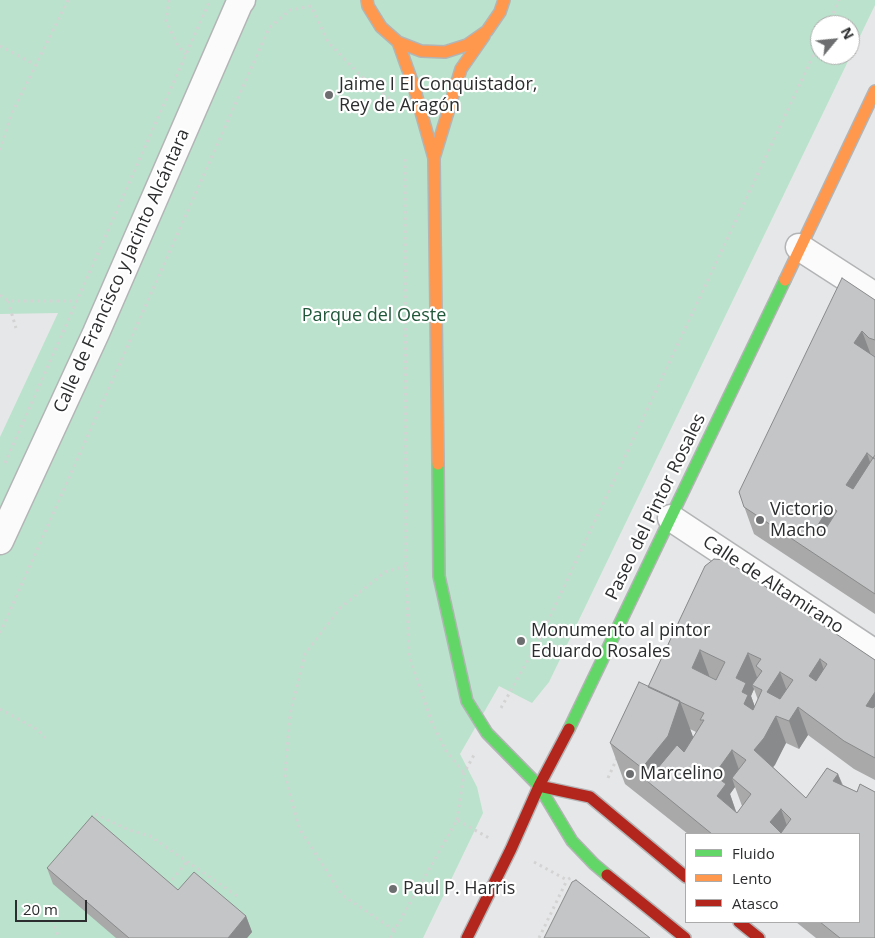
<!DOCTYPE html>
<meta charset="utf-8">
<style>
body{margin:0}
#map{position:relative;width:875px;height:938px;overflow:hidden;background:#e6e7e8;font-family:"Open Sans",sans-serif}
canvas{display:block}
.legend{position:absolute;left:685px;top:833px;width:175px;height:90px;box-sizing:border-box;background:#fff;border:1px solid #ababab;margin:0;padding:6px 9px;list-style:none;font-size:15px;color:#2c2d2e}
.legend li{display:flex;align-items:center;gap:10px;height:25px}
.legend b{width:25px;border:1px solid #ababab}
.north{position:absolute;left:810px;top:15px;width:50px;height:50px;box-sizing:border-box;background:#fff;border:1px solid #ababab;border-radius:50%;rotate:62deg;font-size:14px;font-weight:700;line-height:20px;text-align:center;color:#2c2d2e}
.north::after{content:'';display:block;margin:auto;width:18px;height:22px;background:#6d6e6f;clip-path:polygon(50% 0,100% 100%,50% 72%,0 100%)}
.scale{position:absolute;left:15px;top:900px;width:72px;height:22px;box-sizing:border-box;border:2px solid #2c2d2e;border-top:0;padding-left:6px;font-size:15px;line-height:18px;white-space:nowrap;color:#2c2d2e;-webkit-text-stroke:4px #fff;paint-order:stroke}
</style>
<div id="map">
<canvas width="875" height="938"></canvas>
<ul class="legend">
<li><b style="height:6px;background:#63d668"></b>Fluido</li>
<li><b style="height:6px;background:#ff974d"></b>Lento</li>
<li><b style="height:6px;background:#b3261e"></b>Atasco</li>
</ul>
<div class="north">N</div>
<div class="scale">20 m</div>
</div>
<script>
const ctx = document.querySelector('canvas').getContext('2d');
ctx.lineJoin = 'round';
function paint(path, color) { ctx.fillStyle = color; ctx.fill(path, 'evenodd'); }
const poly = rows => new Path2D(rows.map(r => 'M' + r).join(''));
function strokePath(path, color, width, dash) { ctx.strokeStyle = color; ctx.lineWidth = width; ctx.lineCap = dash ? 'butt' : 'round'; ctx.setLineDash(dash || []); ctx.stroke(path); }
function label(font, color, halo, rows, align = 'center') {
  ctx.font = font + ' "Open Sans",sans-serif'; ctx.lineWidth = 4.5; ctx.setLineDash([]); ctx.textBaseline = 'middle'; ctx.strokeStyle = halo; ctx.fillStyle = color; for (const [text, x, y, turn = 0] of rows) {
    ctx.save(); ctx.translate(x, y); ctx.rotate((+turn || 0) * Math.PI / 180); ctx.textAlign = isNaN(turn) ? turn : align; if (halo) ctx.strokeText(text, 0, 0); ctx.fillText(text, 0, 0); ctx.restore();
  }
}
const green = poly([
 [0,0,875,0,875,5,549,682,532,703,499,686,460,754,477,787,483,813,423,938,0,938,0,437,58,313,0,314],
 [820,25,850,25,850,55,820,55]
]);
const path = poly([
 [169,0,166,21,178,46,186,54],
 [828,25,839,0],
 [0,46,36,65],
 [0,150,11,115,68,0],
 [405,159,406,566,409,656,432,723,446,751,464,773],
 [0,295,8,301,78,301],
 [8,301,16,328],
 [5,463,210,0],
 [0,633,269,28,290,10,311,6,328,42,360,75,391,100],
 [501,708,538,642,820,41],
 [0,709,38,730,45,738],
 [608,778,618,756],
 [95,814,129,830,150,836,240,898],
 [457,820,464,773,474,755],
 [534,862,567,880,572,877],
 [168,885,187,862],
 [47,908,59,938],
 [394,930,342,895,299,828,285,775,290,714,305,654,340,608,385,572,406,566],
 [390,938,457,820,489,838],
 [539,938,567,880]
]);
const street = poly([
 [799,247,875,296],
 [671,518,875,653],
 [0,541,96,333,239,4,242,0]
]);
const fast = poly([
 [438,464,439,576,467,701,487,733,539,786,572,841,594,864,607,875],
 [569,729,785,280]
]);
const slow = poly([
 [367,0,368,6,381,27,398,42,421,51,445,52,467,45,487,31,500,12,504,0],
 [398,42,414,87,434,158,438,464],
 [434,158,461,69,484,36],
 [785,280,875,91]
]);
const jam = poly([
 [539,786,590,797,686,877],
 [607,875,685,938],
 [739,922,759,938],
 [467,938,511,849,539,786,569,729]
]);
const wall = poly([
 [875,300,875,614,754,534,739,492],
 [714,559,726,560,875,660,875,780,854,769,808,735,799,749,786,743,773,767,806,798,827,768,838,774,843,785,857,792,860,784,875,792,875,938,816,938,796,922,859,922,859,834,688,834,625,784,610,743,639,682,648,687,705,566],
 [754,689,758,700,755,707,751,696],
 [690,729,696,732,693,738],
 [735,787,742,806,737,813,736,811,730,794],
 [47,868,178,890,246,916,252,932,247,938,116,938,53,884]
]);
const shadedWall = poly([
 [862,331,872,358,854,343],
 [867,453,875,477,856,512,846,485],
 [830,506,840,534,826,555,816,528],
 [700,650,710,678,692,668],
 [748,653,758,680,752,685,754,689,751,696,756,710,758,723,744,704,736,678],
 [820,659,830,687,819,704,809,676],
 [780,672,790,699,776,716,786,743,775,765,764,777,754,750,767,692],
 [875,692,875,731,866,706],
 [680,701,695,742,683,777,647,781,642,768],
 [798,707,808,735,799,749,789,721],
 [732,750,742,778,732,778,735,787,730,794,736,812,717,796,714,775],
 [838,774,848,801,833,781],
 [781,809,790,834,774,834,770,822],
 [246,916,252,932,247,938,228,938]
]);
const building = poly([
 [842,278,875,300,875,340,869,338,862,331,854,343,875,357,875,455,873,458,875,459,875,594,744,507,739,492,842,278],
 [867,453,873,458,853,489,846,485,867,453],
 [830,506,837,511,823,533,816,528,830,506],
 [714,559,726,560,875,660,875,692,866,706,873,708,875,706,875,758,844,741,798,707,789,721,776,716,764,738,754,750,806,798,827,768,838,774,833,781,857,792,860,784,875,792,875,938,840,938,820,922,859,922,859,834,712,834,647,781,677,745,684,752,704,720,700,720,704,713,648,687,705,566,714,559],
 [700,650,725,662,716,680,692,668,700,650],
 [748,653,761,659,756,666,762,671,752,685,762,690,753,710,744,704,748,695,742,692,746,683,736,678,748,653],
 [820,659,827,664,816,681,809,676,820,659],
 [780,672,793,680,780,699,767,692,780,672],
 [732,750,746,760,732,778,751,794,737,813,717,796,726,784,714,775,732,750],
 [781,809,791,819,781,833,770,822,781,809],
 [639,682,680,701,668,736,642,768,610,743,639,682],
 [92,816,178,890,194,872,246,916,228,938,129,938,47,868,92,816],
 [576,880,650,938,544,938,572,882,576,880]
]);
const markers = [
 [329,95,5,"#6d6e6f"],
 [760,520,5,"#6d6e6f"],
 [521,641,5,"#6d6e6f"],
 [630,774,5,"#6d6e6f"],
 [393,889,5,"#6d6e6f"]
];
const poiNames = [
 ["Jaime I El Conquistador,",339,85],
 ["Rey de Aragón",339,106],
 ["Victorio",770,510],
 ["Macho",770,531],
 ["Monumento al pintor",531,631],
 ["Eduardo Rosales",531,652],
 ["Marcelino",640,774],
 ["Paul P. Harris",403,889]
];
const streetNames = [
 ["Calle de Francisco y Jacinto Alcántara",122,271,-66],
 ["Paseo del Pintor Rosales",656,507,-64],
 ["Calle de Altamirano",773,585,33]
];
const parkNames = [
 ["Parque del Oeste",374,316]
];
paint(green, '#bbe2cc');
strokePath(street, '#b3b4b5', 29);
strokePath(fast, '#b3b4b5', 14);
strokePath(slow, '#b3b4b5', 14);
strokePath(jam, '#b3b4b5', 14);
strokePath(path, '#d3d3d4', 3, [2.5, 4]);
strokePath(street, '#fbfbfc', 26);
strokePath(fast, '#63d668', 11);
strokePath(slow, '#ff974d', 11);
strokePath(jam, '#b3261e', 11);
paint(wall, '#a9a9aa');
paint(shadedWall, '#898a8b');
paint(building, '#c4c5c6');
strokePath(building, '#898a8b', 1);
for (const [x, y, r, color] of markers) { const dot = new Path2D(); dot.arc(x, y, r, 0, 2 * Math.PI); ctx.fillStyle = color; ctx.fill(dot); strokePath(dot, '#fff', 2); }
label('18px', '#2c2d2e', '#fff', poiNames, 'left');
label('18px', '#2c2d2e', '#fff', streetNames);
label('18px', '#20573a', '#fff', parkNames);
</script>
